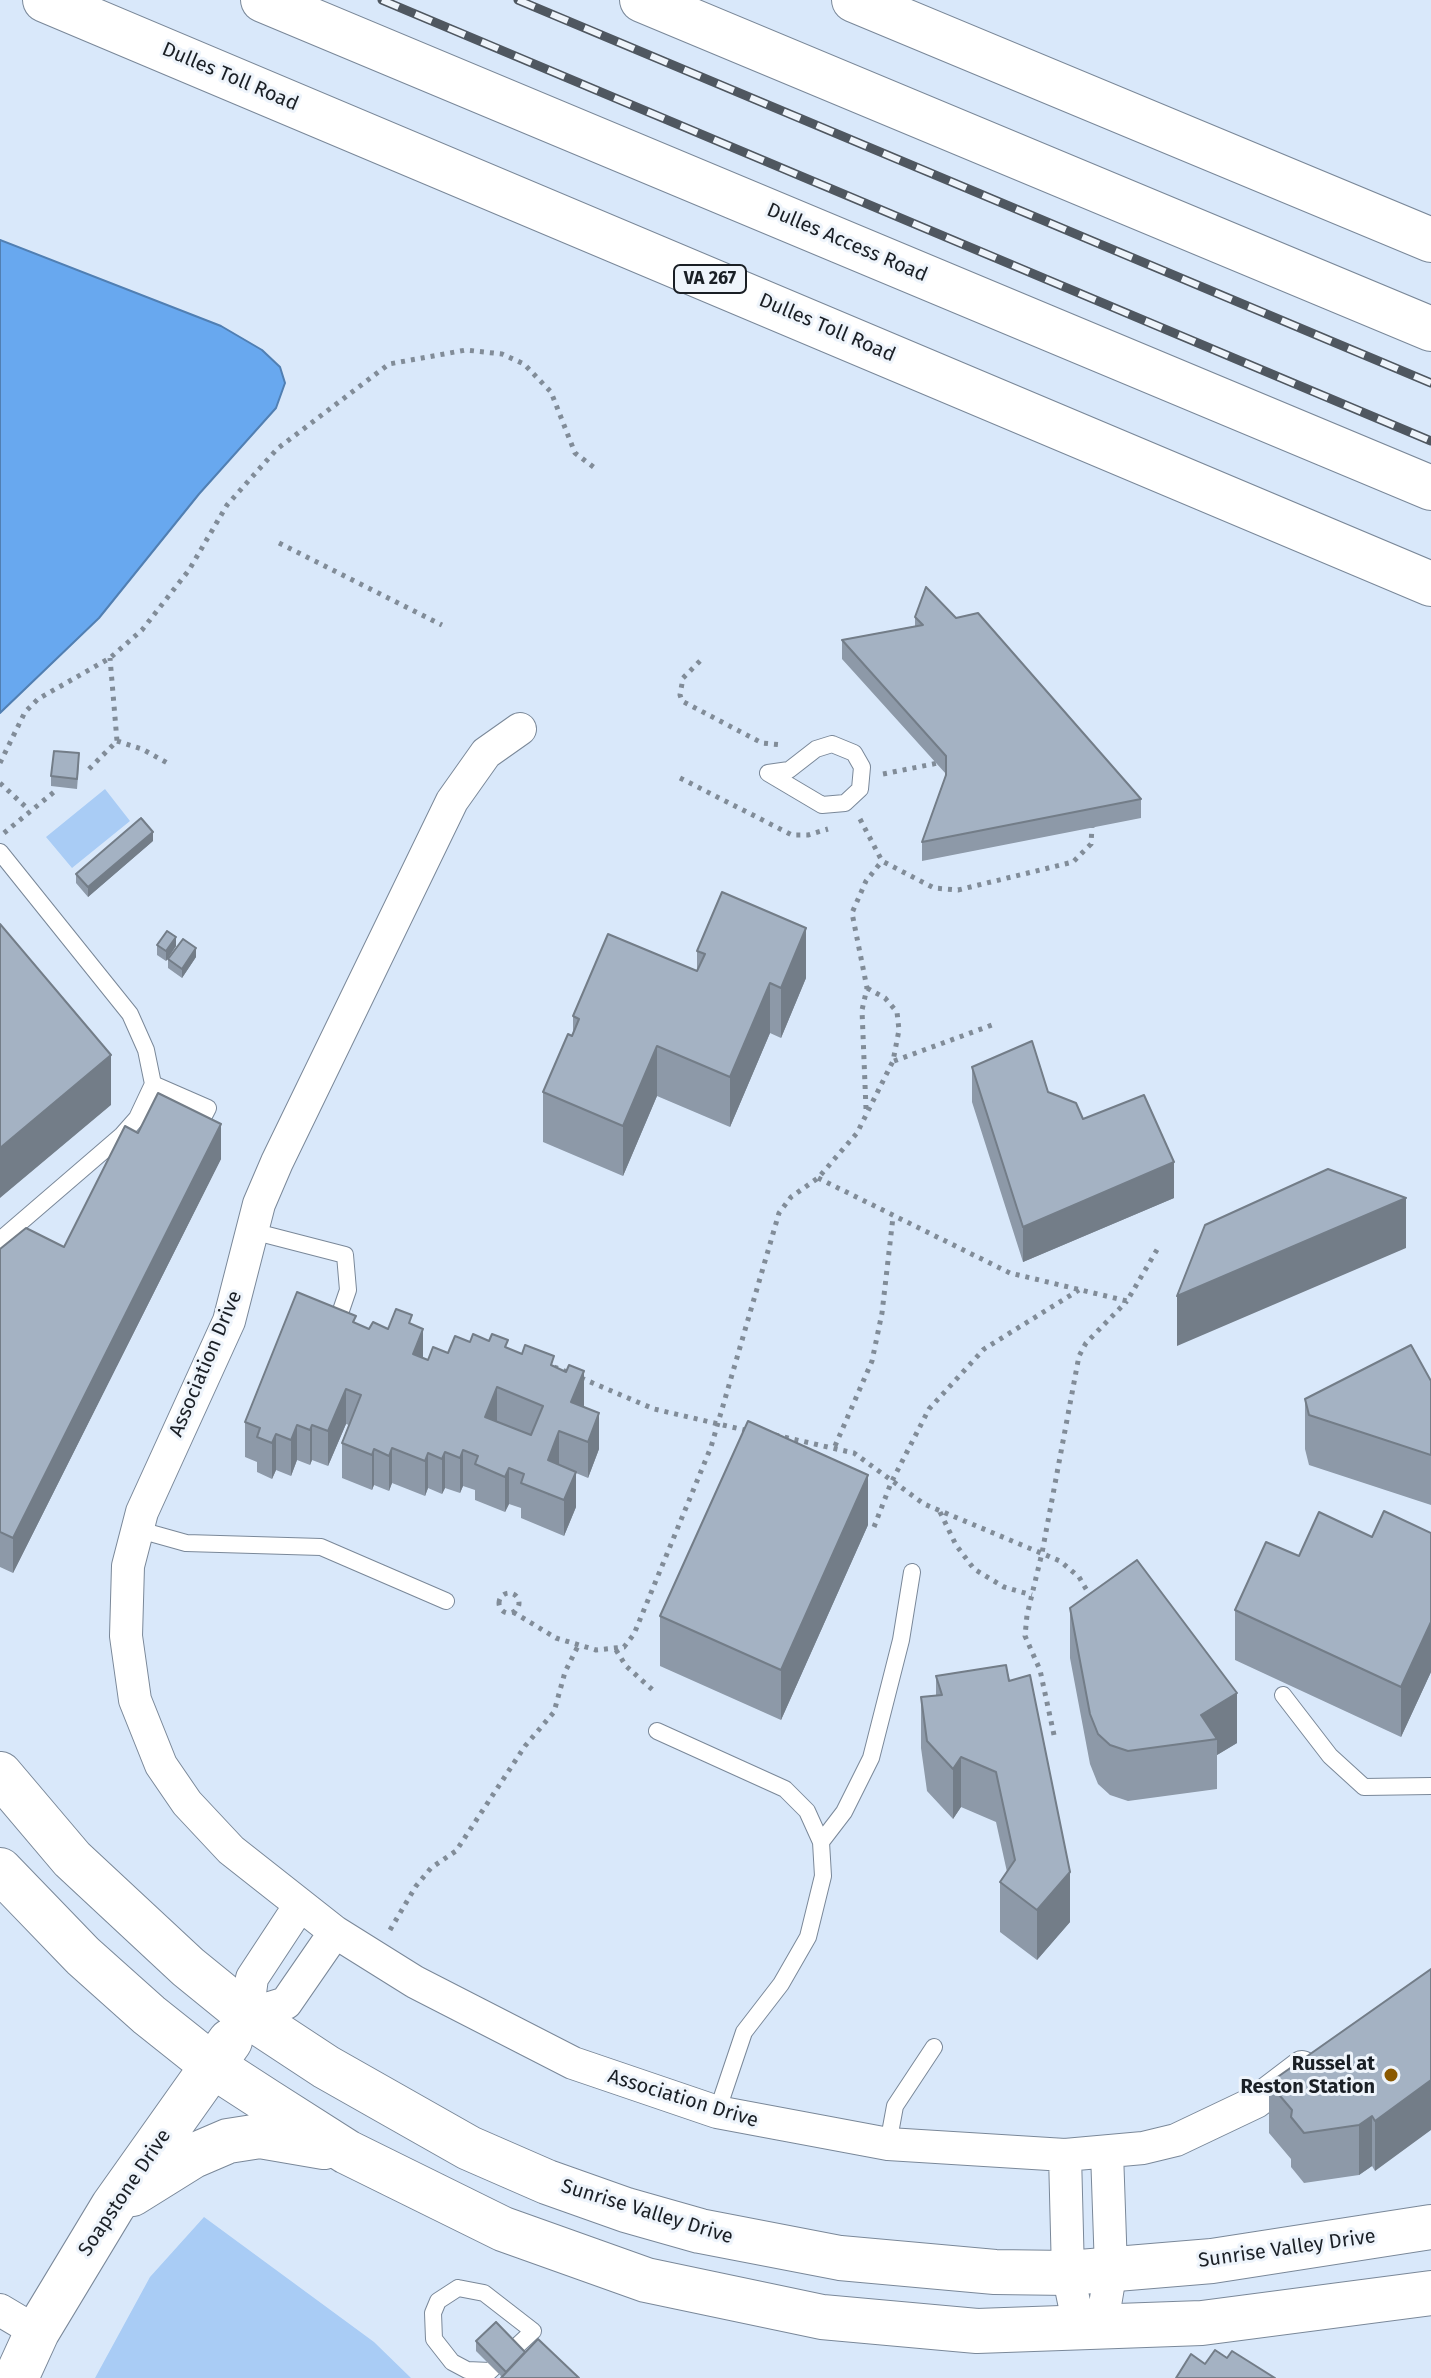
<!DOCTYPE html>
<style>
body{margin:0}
canvas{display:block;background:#d9e8fa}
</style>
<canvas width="1431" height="2378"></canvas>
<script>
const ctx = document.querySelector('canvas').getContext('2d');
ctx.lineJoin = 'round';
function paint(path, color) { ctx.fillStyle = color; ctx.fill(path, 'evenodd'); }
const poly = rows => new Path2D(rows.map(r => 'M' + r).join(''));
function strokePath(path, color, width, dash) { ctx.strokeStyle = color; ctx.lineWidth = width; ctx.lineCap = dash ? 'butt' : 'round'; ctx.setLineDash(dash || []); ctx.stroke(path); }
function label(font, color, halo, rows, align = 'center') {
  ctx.font = font + ' "Fira Sans",sans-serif'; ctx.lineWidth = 6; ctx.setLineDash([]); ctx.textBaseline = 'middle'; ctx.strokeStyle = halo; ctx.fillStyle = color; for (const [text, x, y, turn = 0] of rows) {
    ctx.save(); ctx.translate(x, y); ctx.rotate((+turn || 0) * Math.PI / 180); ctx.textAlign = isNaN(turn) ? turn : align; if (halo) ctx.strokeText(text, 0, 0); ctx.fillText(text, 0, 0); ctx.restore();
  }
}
const green = poly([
 [105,789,130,821,72,868,46,837],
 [204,2217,374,2342,411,2378,95,2378,150,2277]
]);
const water = poly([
 [0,240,221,326,262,350,280,367,285,383,276,408,199,494,99,618,0,713,0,240]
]);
const path = poly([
 [279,543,442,625],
 [700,661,683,678,680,695,682,701,762,743,782,745],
 [117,741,142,749,171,765],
 [0,763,25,712,38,699,110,658,142,630,189,570,227,505,277,449,389,364,466,350,502,354,524,364,551,392,575,453,596,469],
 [89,769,117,741,110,658],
 [883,774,938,763],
 [680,778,792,835,808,835,828,829],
 [0,783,29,810],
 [860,819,882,861,934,888,958,890,1073,862,1091,844,1092,827],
 [4,833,54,792],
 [894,1061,992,1025],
 [866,1109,862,1010,867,988,852,913,866,881,882,861],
 [818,1178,1010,1273,1127,1301,1158,1248],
 [554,1367,572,1374],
 [581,1378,654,1409,749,1431],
 [775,1435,854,1453,924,1504,1060,1561,1079,1577,1092,1599],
 [835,1446,872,1361,882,1313,893,1217],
 [940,1512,956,1545,974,1569,1004,1587,1032,1595],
 [874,1527,891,1483,929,1409,984,1349,1079,1290],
 '499 1603a10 10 0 1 1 20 0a10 10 0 1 1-20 0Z',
 [513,1612,556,1638,596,1650,624,1647,634,1634,711,1447,779,1213,791,1197,818,1178,857,1133,893,1061,899,1030,897,1012,885,998,867,988],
 [616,1650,626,1666,655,1692],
 [1054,1735,1040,1670,1025,1636,1027,1615,1042,1553,1079,1356,1086,1343,1127,1301],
 [390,1930,416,1886,431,1868,456,1851,525,1746,554,1712,565,1672,578,1646]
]);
const lane = poly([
 [832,744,854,753,862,767,860,789,845,803,822,805,768,773,789,770,816,749,832,744],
 [0,852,130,1014,146,1050,153,1084,137,1118,122,1135,0,1240],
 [153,1084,208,1108,194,1135],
 [252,1231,345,1255,348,1290,335,1328],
 [136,1529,186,1543,321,1547,446,1601],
 [1283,1695,1330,1756,1364,1787,1431,1786],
 [657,1731,785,1789,807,1811,821,1842,823,1876,808,1937,781,1984,744,2032,717,2112],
 [821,1842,844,1812,871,1758,901,1640,912,1572],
 [888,2144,895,2106,934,2047],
 [458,2288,484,2293,533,2331,490,2371,467,2370,452,2362,434,2339,433,2313,438,2301,458,2288]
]);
const street = poly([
 [520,729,486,753,452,801,277,1162,259,1204,229,1321,142,1512,128,1566,126,1636,135,1700,161,1765,187,1803,231,1850,335,1932,415,1982,573,2063,717,2112,888,2144,1065,2155,1143,2148,1176,2140,1256,2102,1302,2067],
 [300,1905,252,1978,247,2015,286,2003,335,1932],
 [1065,2155,1068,2273,1075,2307,1091,2329,1105,2305,1111,2269,1107,2152],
 [0,2310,37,2332]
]);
const secondary = poly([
 [0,1774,72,1859,188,1967,247,2015,326,2067,469,2148,547,2182,626,2210,700,2231,840,2258,995,2272,1068,2273,1212,2261,1431,2227],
 [0,1870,83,1956,149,2015,213,2066,267,2101,347,2152,503,2229,646,2280,822,2317,977,2331,1202,2323,1431,2293],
 [132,2194,193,2156,228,2141,260,2136,324,2147],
 [16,2378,37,2332,113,2206,230,2041]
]);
const highway = poly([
 [45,0,1431,584],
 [263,0,1431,488],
 [642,0,1431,329],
 [854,0,1431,240]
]);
const rail = poly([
 [382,0,1431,441],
 [518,0,1431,383]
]);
const wall = poly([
 [915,617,956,618,1141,799,1141,818,922,861,922,842,946,774,842,659,842,640,915,626],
 [79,763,77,789,51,786,51,776],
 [153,841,88,897,76,883,76,874],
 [157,945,176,946,166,961,157,955],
 [697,951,806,978,781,1038,770,1033,730,1127,657,1096,623,1176,543,1142,543,1092,573,1033,573,1016,697,971],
 [196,957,182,978,168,968,168,959],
 [972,1067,1048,1092,1083,1119,1174,1198,1023,1262,972,1102],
 [138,1133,221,1159,13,1573,0,1567,0,1249,64,1247],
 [412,1324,423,1358,428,1360,448,1353,470,1342,508,1348,554,1367,584,1406,599,1449,588,1478,576,1473,576,1507,564,1536,521,1518,521,1508,509,1504,505,1512,475,1500,475,1490,463,1486,460,1493,445,1488,442,1494,428,1488,425,1496,392,1483,389,1491,374,1485,372,1490,342,1478,342,1443,349,1425,346,1424,328,1466,312,1460,310,1465,297,1460,291,1476,276,1470,272,1479,257,1472,257,1462,245,1457,245,1422,369,1329,388,1329],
 [1431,1381,1431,1505,1309,1465,1305,1449,1305,1399],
 [868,1525,781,1720,660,1666,660,1616],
 [1431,1533,1431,1672,1401,1737,1235,1660,1235,1610,1299,1556,1372,1537],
 [1070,1608,1237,1743,1217,1755,1217,1789,1128,1801,1110,1795,1098,1784,1090,1764,1070,1658],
 [1006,1665,1070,1922,1037,1960,1000,1932,1000,1882,1007,1872,996,1822,961,1807,953,1819,927,1791,921,1748,921,1697,936,1695,936,1676],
 [1431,1969,1375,2171,1372,2166,1359,2175,1304,2183,1291,2167,1291,2159,1269,2133,1269,2083],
 [476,2341,525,2352,502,2377,476,2351]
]);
const shadedWall = poly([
 [153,832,153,841,88,897,88,887],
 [806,928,806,978,781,1038,781,988],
 [176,937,176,946,166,961,166,951],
 [196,948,196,957,182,978,182,969],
 [770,983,770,1033,730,1127,730,1077],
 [657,1046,657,1096,623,1176,623,1126],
 [111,1055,111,1105,0,1198,0,1148],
 [221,1124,221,1159,13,1573,13,1538],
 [1174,1162,1174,1198,1023,1262,1023,1227],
 [1406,1198,1406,1248,1177,1346,1177,1296],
 [423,1329,423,1364,413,1354],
 [584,1371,584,1406,571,1437,571,1402],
 [497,1387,497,1423,485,1417],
 [346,1389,346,1424,328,1466,328,1431],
 [599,1413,599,1449,588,1478,588,1442],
 [297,1425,297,1460,291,1476,291,1440],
 [312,1425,312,1460,310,1465,310,1430],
 [559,1431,559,1466,548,1496,548,1460],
 [276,1434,276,1470,272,1479,272,1443],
 [392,1448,392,1483,389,1491,389,1456],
 [374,1449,374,1485,372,1490,372,1455],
 [463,1450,463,1486,460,1493,460,1458],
 [445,1452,445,1488,442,1494,442,1459],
 [428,1453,428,1488,425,1496,425,1461],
 [509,1468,509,1504,505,1512,505,1477],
 [576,1472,576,1507,564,1536,564,1500],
 [868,1475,868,1525,781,1720,781,1670],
 [1431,1622,1431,1672,1401,1737,1401,1687],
 [1237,1693,1237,1743,1217,1755,1217,1739,1201,1715],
 [961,1757,961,1807,953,1819,953,1769],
 [1070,1872,1070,1922,1037,1960,1037,1910],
 [1431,2080,1431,2130,1375,2171,1375,2121],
 [1372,2116,1372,2166,1359,2175,1359,2125]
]);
const building = poly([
 [926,587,956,618,978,613,1141,799,922,842,946,775,946,756,842,640,923,625,915,617,926,587],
 [54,751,79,753,77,779,51,776,54,751],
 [141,818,153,832,88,887,76,874,141,818],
 [722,892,806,928,781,988,770,983,730,1077,657,1046,623,1126,543,1092,568,1034,572,1036,579,1019,573,1016,608,934,697,971,705,954,697,951,722,892],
 [0,924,111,1055,0,1148,0,924],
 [167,931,176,937,166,951,157,945,167,931],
 [183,939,196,948,182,969,168,959,183,939],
 [1032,1041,1048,1092,1076,1103,1083,1119,1144,1095,1174,1162,1023,1227,972,1067,1032,1041],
 [158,1093,221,1124,13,1538,0,1532,0,1249,26,1228,64,1247,125,1126,138,1133,158,1093],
 [1328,1169,1406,1198,1177,1296,1205,1225,1328,1169],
 [297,1292,356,1316,353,1322,369,1329,373,1322,388,1329,396,1309,412,1315,409,1323,423,1329,413,1354,428,1360,433,1347,448,1353,455,1336,470,1342,473,1334,489,1341,492,1334,508,1340,505,1347,522,1354,525,1345,554,1356,551,1365,566,1372,569,1365,584,1371,571,1402,599,1413,588,1442,559,1431,548,1460,576,1472,564,1500,521,1483,524,1474,509,1468,505,1477,475,1464,478,1456,463,1450,460,1458,445,1452,442,1459,428,1453,425,1461,392,1448,389,1456,374,1449,372,1455,342,1443,361,1395,346,1389,328,1431,312,1425,310,1430,297,1425,291,1440,276,1434,272,1443,257,1437,260,1428,245,1422,297,1292],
 [497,1387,543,1406,531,1435,485,1417,497,1387],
 [1411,1345,1431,1381,1431,1455,1309,1415,1305,1399,1411,1345],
 [748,1421,868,1475,781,1670,660,1616,748,1421],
 [1384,1511,1431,1533,1431,1622,1401,1687,1235,1610,1266,1542,1299,1556,1319,1512,1372,1537,1384,1511],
 [1137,1560,1237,1693,1201,1715,1217,1739,1128,1751,1110,1745,1098,1734,1090,1714,1070,1608,1137,1560],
 [1006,1665,1009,1681,1030,1675,1070,1872,1037,1910,1000,1882,1015,1860,996,1772,961,1757,953,1769,927,1741,921,1697,942,1695,936,1676,1006,1665],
 [1431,1969,1431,2080,1375,2121,1372,2116,1359,2125,1304,2133,1291,2117,1292,2110,1269,2083,1431,1969],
 [496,2322,525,2352,506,2372,476,2341,496,2322],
 [538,2339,579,2378,501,2378,538,2339],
 [1215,2350,1227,2358,1232,2351,1275,2378,1176,2378,1191,2354,1205,2364,1215,2350]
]);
const markers = [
 [1391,2075,8,"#8a5901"]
];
const shields = [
 [710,279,72]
];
const shieldNames = [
 ["VA 267",710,279]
];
const streetNames = [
 ["Dulles Toll Road",230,77,23],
 ["Dulles Access Road",847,243,23],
 ["Dulles Toll Road",827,328,23],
 ["Association Drive",206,1364,-67],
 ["Association Drive",683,2099,17],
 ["Soapstone Drive",125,2193,-56],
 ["Sunrise Valley Drive",647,2212,17],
 ["Sunrise Valley Drive",1287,2249,-8]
];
const poiNames = [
 ["Russel at",1375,2064],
 ["Reston Station",1375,2087]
];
paint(green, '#a9ccf5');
paint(water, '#68a8ef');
strokePath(water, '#517fb2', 2);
strokePath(lane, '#7a8899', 18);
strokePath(street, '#7a8899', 34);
strokePath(secondary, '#7a8899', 46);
strokePath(highway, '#7a8899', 46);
strokePath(path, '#818c98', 5, [4, 6]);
strokePath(lane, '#fff', 16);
strokePath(street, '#fff', 32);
strokePath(secondary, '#fff', 44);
strokePath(highway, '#fff', 44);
strokePath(rail, '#4f5760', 9);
strokePath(rail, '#eef4fb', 6, [18]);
paint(wall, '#8d99a8');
paint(shadedWall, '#737d88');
paint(building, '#a4b2c3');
strokePath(building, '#737d88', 2);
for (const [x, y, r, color] of markers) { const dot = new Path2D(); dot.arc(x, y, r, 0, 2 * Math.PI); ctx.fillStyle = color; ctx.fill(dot); strokePath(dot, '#eef4fb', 3); }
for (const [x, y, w] of shields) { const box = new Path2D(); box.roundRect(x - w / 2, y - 14, w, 28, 6); ctx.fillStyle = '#eef4fb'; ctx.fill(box); strokePath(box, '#1a1f25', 2); }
label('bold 18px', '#1a1f25', null, shieldNames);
label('20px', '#1a1f25', '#eef4fb', streetNames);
label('bold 20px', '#1a1f25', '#eef4fb', poiNames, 'right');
</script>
